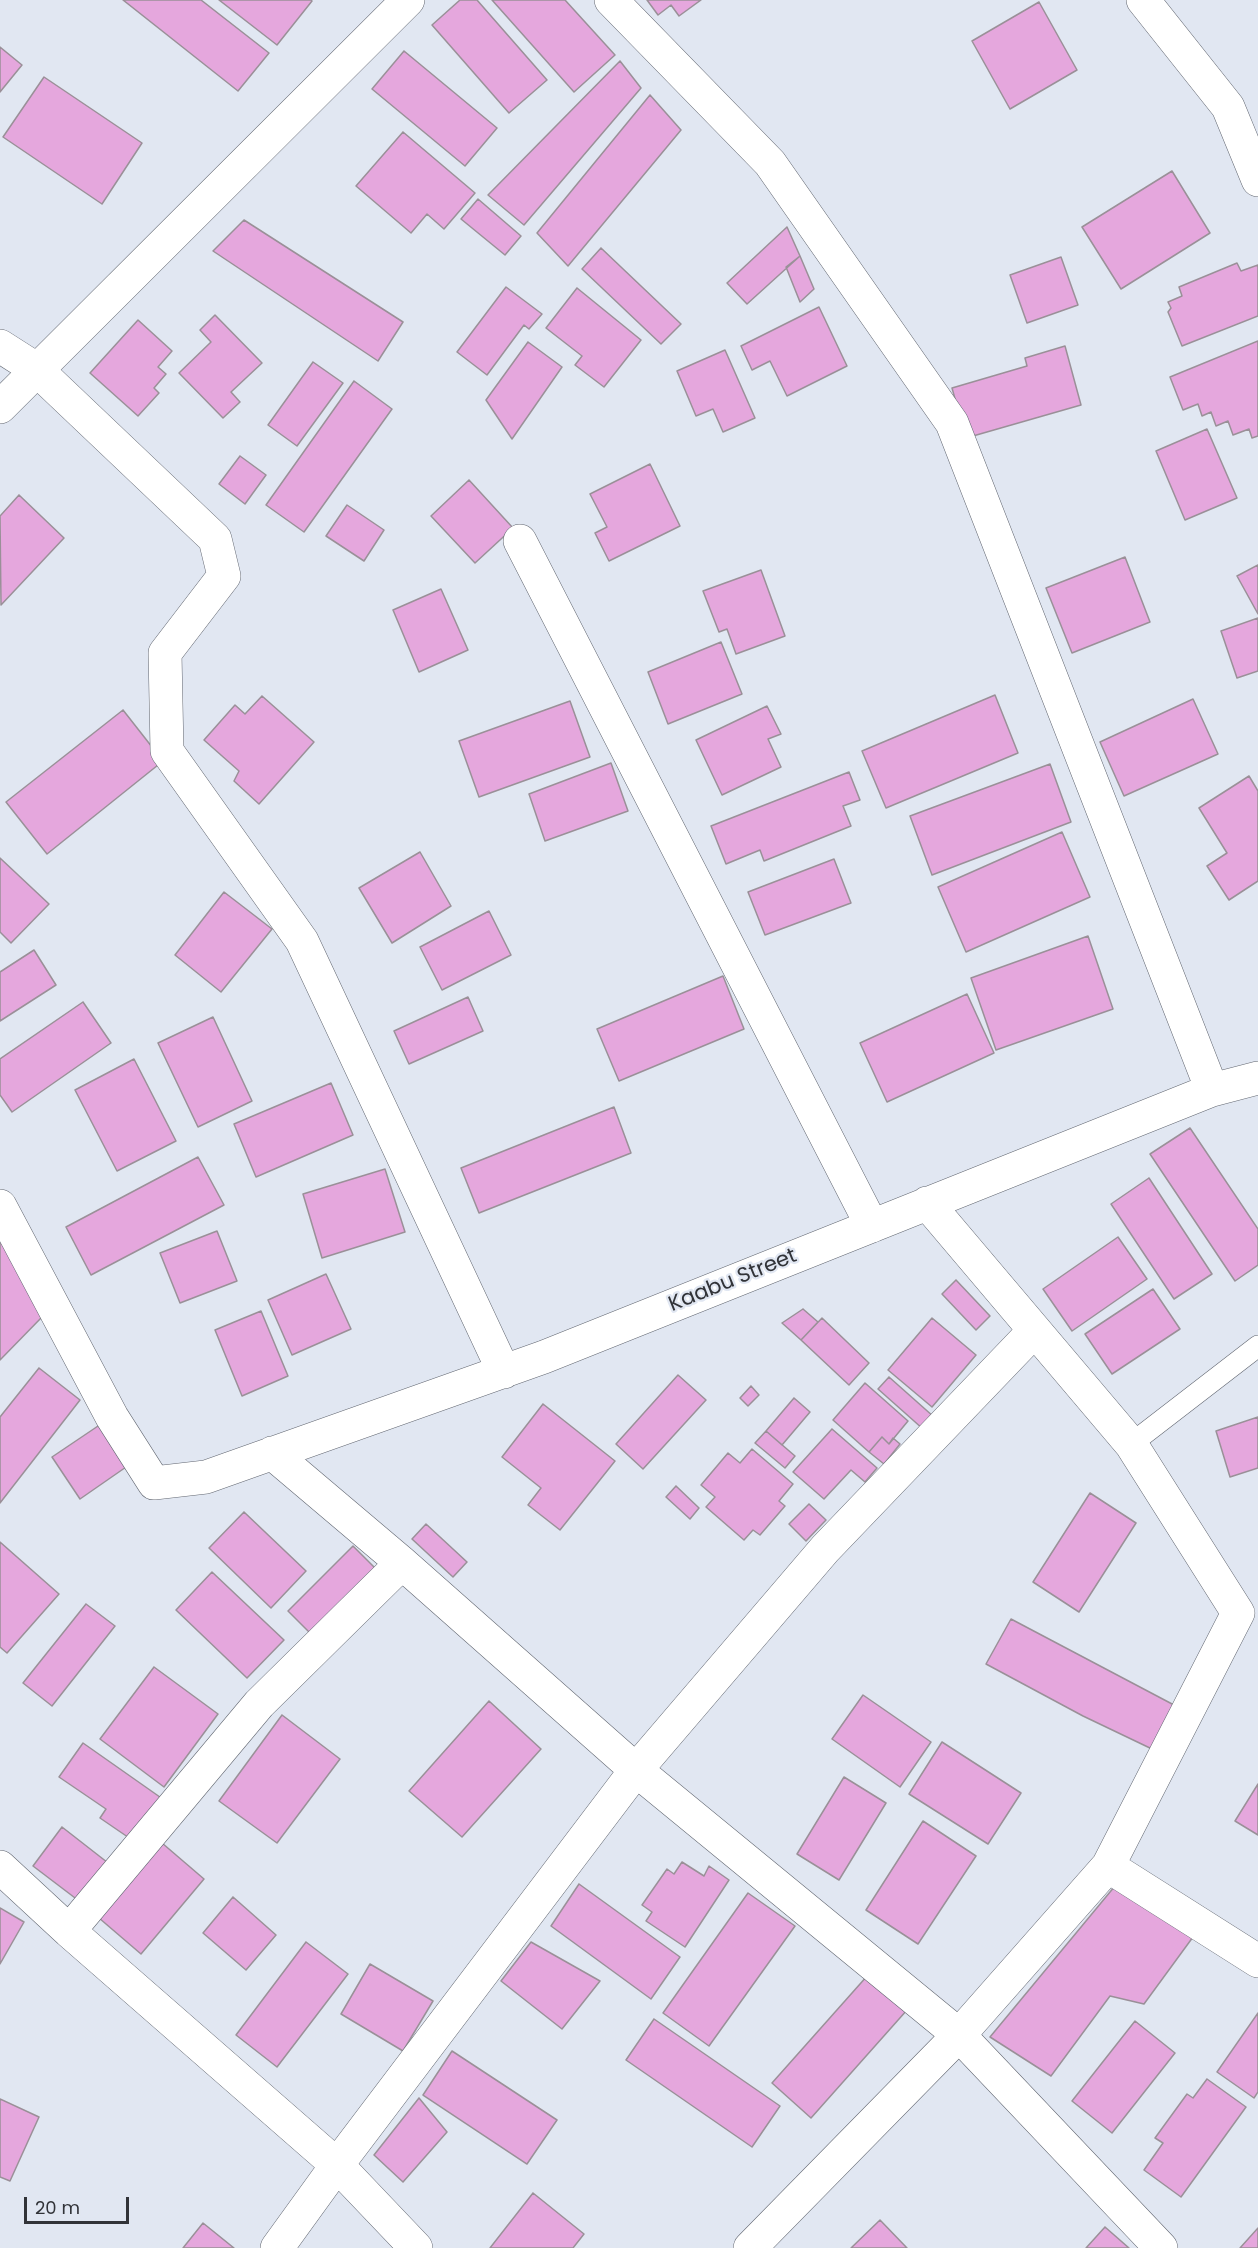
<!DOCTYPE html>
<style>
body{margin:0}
#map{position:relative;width:1258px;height:2248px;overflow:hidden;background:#e1e7f2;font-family:Poppins,sans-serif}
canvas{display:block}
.scale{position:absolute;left:24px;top:2197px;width:105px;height:27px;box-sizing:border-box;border:3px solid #313338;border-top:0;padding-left:8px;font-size:18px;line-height:21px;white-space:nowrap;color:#313338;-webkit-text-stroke:4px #e1e7f2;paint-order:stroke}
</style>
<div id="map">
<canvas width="1258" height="2248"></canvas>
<div class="scale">20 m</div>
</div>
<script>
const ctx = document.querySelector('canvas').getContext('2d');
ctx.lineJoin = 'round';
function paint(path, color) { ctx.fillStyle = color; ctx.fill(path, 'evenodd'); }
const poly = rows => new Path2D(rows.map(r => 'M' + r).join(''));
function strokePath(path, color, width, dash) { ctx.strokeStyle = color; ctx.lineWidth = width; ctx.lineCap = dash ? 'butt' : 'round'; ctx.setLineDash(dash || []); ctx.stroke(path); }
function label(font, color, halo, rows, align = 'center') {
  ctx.font = font + ' Poppins,sans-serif'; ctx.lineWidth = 4.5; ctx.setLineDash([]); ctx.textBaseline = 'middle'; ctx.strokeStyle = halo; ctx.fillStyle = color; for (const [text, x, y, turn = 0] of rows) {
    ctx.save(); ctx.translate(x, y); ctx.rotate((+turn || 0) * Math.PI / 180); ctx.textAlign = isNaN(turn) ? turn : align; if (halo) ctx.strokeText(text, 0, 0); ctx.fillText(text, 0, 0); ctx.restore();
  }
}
const building = poly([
 [123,0,201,0,269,53,238,91,123,0],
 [219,0,311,0,312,1,277,45,219,0],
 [460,0,477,0,547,80,509,113,432,25,460,0],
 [492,0,565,0,615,55,574,92,492,0],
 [647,0,701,0,679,16,671,5,658,15,647,0],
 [1039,2,1077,70,1010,109,972,41,1039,2],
 [0,47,22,65,0,92,0,47],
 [404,51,497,128,465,166,372,89,404,51],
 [620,61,641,88,524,225,488,195,620,61],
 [44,77,142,143,102,204,3,137,44,77],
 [650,95,681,130,568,266,537,233,650,95],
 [403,132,475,193,444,229,427,214,411,233,356,186,403,132],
 [1172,171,1210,233,1121,289,1082,227,1172,171],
 [478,199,521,236,505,255,461,219,478,199],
 [244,220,403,322,378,361,213,251,244,220],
 [787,227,800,256,747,304,727,283,787,227],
 [601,248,681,324,661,344,582,269,601,248],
 [800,256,814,289,800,302,786,267,800,256],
 [1061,257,1078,305,1027,323,1010,275,1061,257],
 [1237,263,1241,271,1258,265,1258,316,1182,346,1168,312,1171,308,1168,302,1182,296,1179,287,1237,263],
 [506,287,542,314,529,329,524,325,487,375,457,352,506,287],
 [577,288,641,340,604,387,575,365,582,356,546,328,577,288],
 [819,307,847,366,787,396,770,361,752,370,741,346,819,307],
 [215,315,262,363,231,392,240,402,223,418,179,373,211,342,200,330,215,315],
 [138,320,172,351,158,367,166,374,154,388,159,393,138,416,90,373,138,320],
 [1258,341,1258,436,1252,438,1249,429,1233,435,1228,421,1216,426,1211,412,1202,416,1198,404,1183,410,1170,377,1258,341],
 [528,342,562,367,512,439,486,400,528,342],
 [1065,346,1081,405,966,438,952,388,1027,366,1025,358,1065,346],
 [725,350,755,418,723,432,713,409,696,416,677,371,725,350],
 [313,362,343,383,297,446,268,425,313,362],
 [354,381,392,409,304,532,266,505,354,381],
 [1207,429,1237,498,1185,520,1156,451,1207,429],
 [240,456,266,475,245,504,219,484,240,456],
 [650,464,680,526,609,561,595,533,607,527,590,494,650,464],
 [469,480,513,528,475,563,431,516,469,480],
 [19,495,64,538,1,605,0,516,19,495],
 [347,505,384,530,364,561,326,536,347,505],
 [1125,557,1150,622,1072,653,1046,588,1125,557],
 [1258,565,1258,614,1237,576,1258,565],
 [761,570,785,636,736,654,727,629,719,632,703,591,761,570],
 [441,589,468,650,419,672,393,610,441,589],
 [1258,618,1258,671,1237,678,1221,631,1258,618],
 [721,642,742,694,668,724,648,672,721,642],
 [995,695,1018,753,886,808,862,751,995,695],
 [262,696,314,742,259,804,234,781,239,771,204,740,235,705,245,714,262,696],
 [1193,699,1218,754,1124,796,1100,742,1193,699],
 [570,701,590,757,479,797,459,741,570,701],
 [767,706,781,734,768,739,781,767,722,795,696,740,767,706],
 [123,710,163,761,47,854,6,802,123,710],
 [611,763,628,811,545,841,529,794,611,763],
 [1050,764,1071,822,932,875,910,816,1050,764],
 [849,772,860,800,843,806,851,826,764,861,760,850,726,864,711,826,849,772],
 [1249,776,1258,791,1258,881,1229,900,1207,866,1227,853,1199,808,1249,776],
 [1062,832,1090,897,966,952,938,887,1062,832],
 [420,852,451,906,392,943,359,888,420,852],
 [0,858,49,904,11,943,0,932,0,858],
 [834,859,851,903,765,935,748,892,834,859],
 [224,892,272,929,221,992,175,955,224,892],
 [489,911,511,955,442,990,420,947,489,911],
 [1088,936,1113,1009,996,1050,971,978,1088,936],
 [34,950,56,985,0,1021,0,972,34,950],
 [723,976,744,1029,619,1081,597,1029,723,976],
 [967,994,994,1053,887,1102,860,1043,967,994],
 [468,997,483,1031,409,1064,394,1031,468,997],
 [83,1002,111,1043,12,1112,0,1095,0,1059,83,1002],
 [213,1017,252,1101,198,1127,158,1043,213,1017],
 [134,1059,176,1141,117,1171,75,1090,134,1059],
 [331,1083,353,1135,256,1177,234,1124,331,1083],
 [614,1107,631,1153,479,1213,461,1168,614,1107],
 [1190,1128,1258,1229,1258,1265,1235,1281,1150,1154,1190,1128],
 [198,1157,224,1205,91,1275,66,1227,198,1157],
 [385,1169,405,1232,322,1258,303,1194,385,1169],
 [1149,1178,1212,1274,1174,1299,1111,1204,1149,1178],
 [217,1231,237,1281,180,1303,160,1253,217,1231],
 [0,1233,42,1317,0,1360,0,1233],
 [1118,1237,1147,1279,1072,1331,1043,1289,1118,1237],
 [326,1274,351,1329,292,1355,268,1300,326,1274],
 [956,1280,990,1316,976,1330,942,1294,956,1280],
 [1153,1289,1180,1329,1112,1374,1085,1334,1153,1289],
 [803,1309,818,1322,801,1340,782,1323,803,1309],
 [261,1311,288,1376,242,1396,215,1330,261,1311],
 [822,1318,869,1363,849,1385,801,1340,822,1318],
 [932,1318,976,1355,932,1407,888,1370,932,1318],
 [39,1368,80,1400,0,1503,0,1417,39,1368],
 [678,1375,706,1400,643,1469,616,1444,678,1375],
 [889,1377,934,1417,923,1429,878,1389,889,1377],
 [865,1383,908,1421,889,1444,882,1437,869,1452,833,1420,865,1383],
 [751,1386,759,1395,748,1406,740,1398,751,1386],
 [794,1398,810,1412,782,1445,766,1431,794,1398],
 [543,1404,615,1461,560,1530,528,1505,541,1488,502,1457,543,1404],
 [1258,1417,1258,1468,1230,1477,1216,1431,1258,1417],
 [101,1424,129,1465,80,1499,52,1457,101,1424],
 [832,1429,877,1468,865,1482,851,1470,824,1499,793,1472,832,1429],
 [766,1431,795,1456,785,1468,755,1443,766,1431],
 [882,1437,889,1444,893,1438,900,1444,884,1464,869,1452,882,1437],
 [752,1449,793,1484,779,1501,785,1506,760,1535,753,1530,744,1540,706,1507,715,1497,701,1485,728,1453,740,1463,752,1449],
 [676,1486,699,1508,690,1519,666,1497,676,1486],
 [1090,1493,1136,1523,1079,1612,1033,1582,1090,1493],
 [809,1504,826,1520,806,1541,789,1524,809,1504],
 [244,1512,306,1571,271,1608,209,1548,244,1512],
 [426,1524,467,1562,453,1577,412,1539,426,1524],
 [0,1542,59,1594,7,1653,0,1647,0,1542],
 [353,1546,377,1570,312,1635,288,1611,353,1546],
 [212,1572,284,1640,247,1678,176,1610,212,1572],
 [86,1604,115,1626,52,1706,23,1683,86,1604],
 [1011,1619,1174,1705,1152,1749,1083,1716,986,1664,1011,1619],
 [154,1667,218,1714,164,1787,100,1739,154,1667],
 [863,1695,931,1742,900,1787,832,1739,863,1695],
 [489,1701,541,1749,462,1837,409,1791,489,1701],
 [282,1715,340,1759,277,1843,219,1801,282,1715],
 [942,1742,1021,1793,988,1844,909,1794,942,1742],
 [83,1743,167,1802,138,1844,100,1818,106,1809,59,1777,83,1743],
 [844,1777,886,1803,839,1880,797,1854,844,1777],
 [1258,1784,1258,1835,1235,1821,1258,1784],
 [923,1821,976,1856,918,1944,866,1910,923,1821],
 [62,1827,112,1866,83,1904,33,1866,62,1827],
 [162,1843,204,1879,141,1954,99,1918,162,1843],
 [682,1862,704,1876,709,1866,729,1880,685,1947,646,1921,652,1912,642,1905,667,1869,674,1874,682,1862],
 [579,1884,680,1957,651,1999,551,1926,579,1884],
 [1115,1886,1193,1937,1144,2004,1110,1996,1051,2076,990,2037,1115,1886],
 [748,1893,795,1926,709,2046,663,2013,748,1893],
 [233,1897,276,1935,246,1970,203,1933,233,1897],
 [0,1908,24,1922,0,1964,0,1908],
 [306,1942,348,1974,277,2067,236,2035,306,1942],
 [531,1942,600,1981,562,2029,501,1981,531,1942],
 [370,1964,433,2001,403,2051,341,2014,370,1964],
 [868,1975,907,2010,811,2118,772,2083,868,1975],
 [1258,2013,1258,2092,1254,2098,1217,2072,1258,2013],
 [654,2019,780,2106,752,2147,626,2060,654,2019],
 [1135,2021,1175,2053,1112,2133,1072,2101,1135,2021],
 [452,2051,557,2120,527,2164,423,2095,452,2051],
 [1207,2079,1246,2107,1181,2197,1144,2170,1163,2143,1155,2138,1187,2094,1193,2098,1207,2079],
 [419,2098,447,2132,403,2182,374,2155,419,2098],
 [0,2099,39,2117,10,2181,0,2177,0,2099],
 [533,2193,584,2234,573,2248,490,2248,533,2193],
 [880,2220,907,2248,851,2248,880,2220],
 [203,2223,234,2248,183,2248,203,2223],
 [1105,2227,1129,2248,1086,2248,1105,2227],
 [1258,2228,1258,2248,1240,2248,1258,2228]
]);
const lane = poly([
 [1131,1444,1258,1346]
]);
const street = poly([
 [611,0,770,163,952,423,1212,1090],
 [1143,0,1228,107,1258,180],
 [0,346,36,369,215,539,224,576,165,653,167,751,302,941,504,1372],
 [520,541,872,1226],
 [0,1206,112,1417,154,1483,206,1477,544,1357,1212,1090,1258,1078],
 [272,1453,402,1563,636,1770,959,2035,1161,2248],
 [1108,1866,1258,1961],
 [0,1867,69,1931,337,2165,416,2248],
 [69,1931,259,1704,402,1563],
 [277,2248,337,2165,636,1770,825,1549,1034,1331],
 [750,2248,959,2035,1108,1866,1238,1613,1131,1444,927,1203]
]);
const secondary = poly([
 [0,407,408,0]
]);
const streetNames = [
 ["Kaabu Street",733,1281,-22]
];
paint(building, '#e5a7dd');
strokePath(building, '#9a9098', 1.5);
strokePath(lane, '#626771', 22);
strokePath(street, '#626771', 34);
strokePath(secondary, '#626771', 34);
strokePath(lane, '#fff', 21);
strokePath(street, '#fff', 33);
strokePath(secondary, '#fff', 33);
label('21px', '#313338', '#e1e7f2', streetNames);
</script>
